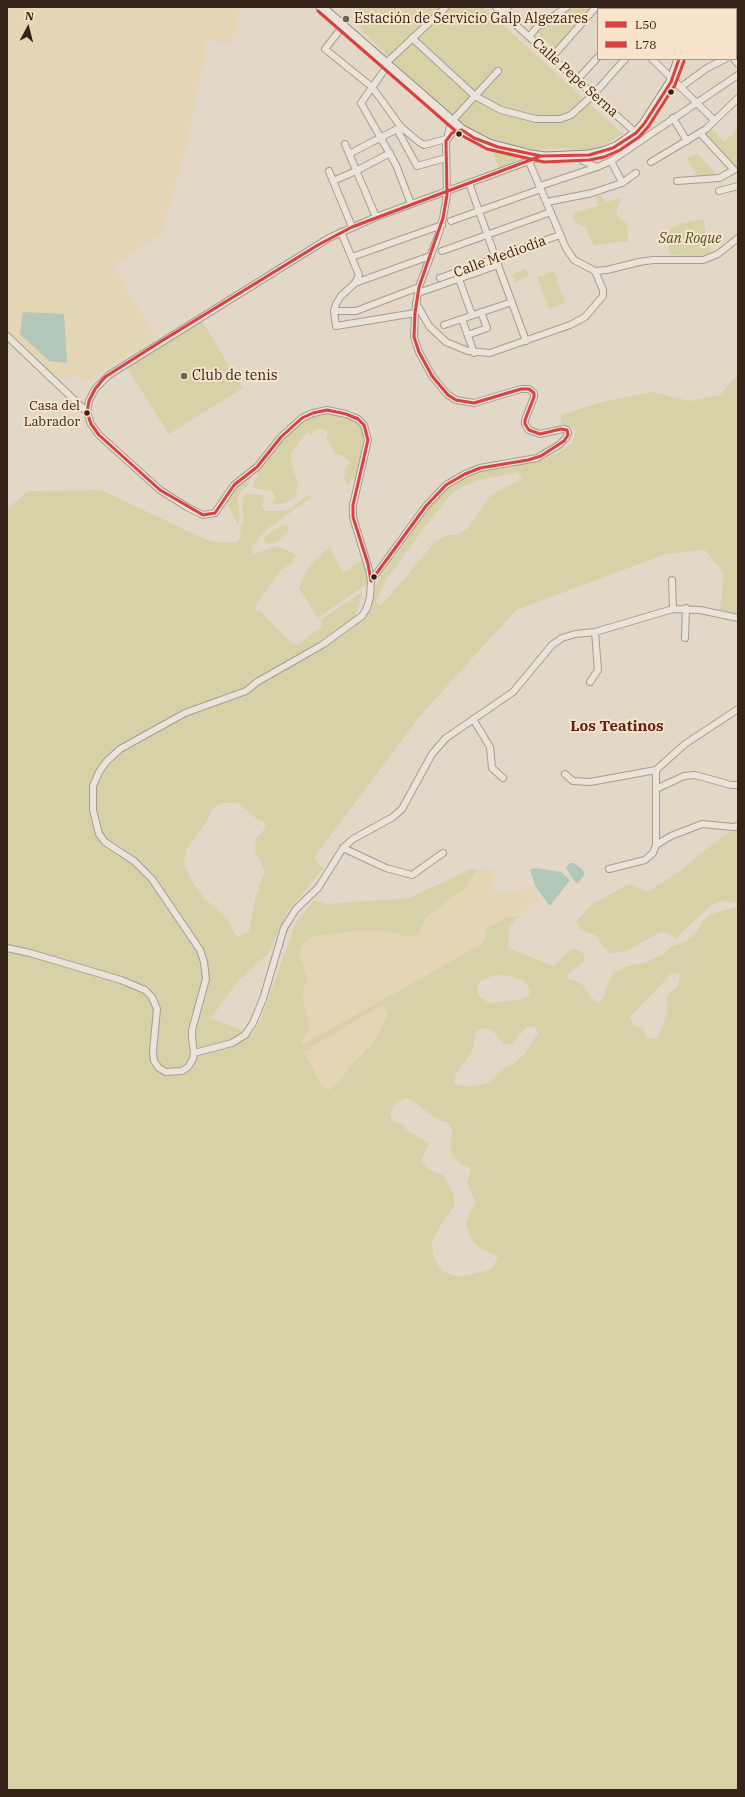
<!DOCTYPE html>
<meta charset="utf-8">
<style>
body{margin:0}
#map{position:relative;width:745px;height:1797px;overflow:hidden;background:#e3d7c7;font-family:"IBM Plex Serif",serif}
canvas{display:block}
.frame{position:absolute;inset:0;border:8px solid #35231a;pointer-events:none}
.legend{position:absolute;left:597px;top:8px;width:140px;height:52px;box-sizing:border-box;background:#f7e4ca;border:1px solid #a99784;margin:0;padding:5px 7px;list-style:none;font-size:12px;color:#35231a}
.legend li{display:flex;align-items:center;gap:8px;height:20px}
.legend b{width:20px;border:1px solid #a99784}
.north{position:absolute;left:8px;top:8px;width:40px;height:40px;-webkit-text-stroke:3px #f7e4ca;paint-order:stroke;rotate:7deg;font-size:11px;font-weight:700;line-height:16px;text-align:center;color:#35231a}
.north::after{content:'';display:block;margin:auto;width:14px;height:18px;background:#35231a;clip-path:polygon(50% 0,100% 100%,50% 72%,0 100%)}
</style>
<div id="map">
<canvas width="745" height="1797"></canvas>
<div class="frame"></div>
<ul class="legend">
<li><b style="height:5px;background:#da4241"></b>L50</li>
<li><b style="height:5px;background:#da4241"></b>L78</li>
</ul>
<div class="north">N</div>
</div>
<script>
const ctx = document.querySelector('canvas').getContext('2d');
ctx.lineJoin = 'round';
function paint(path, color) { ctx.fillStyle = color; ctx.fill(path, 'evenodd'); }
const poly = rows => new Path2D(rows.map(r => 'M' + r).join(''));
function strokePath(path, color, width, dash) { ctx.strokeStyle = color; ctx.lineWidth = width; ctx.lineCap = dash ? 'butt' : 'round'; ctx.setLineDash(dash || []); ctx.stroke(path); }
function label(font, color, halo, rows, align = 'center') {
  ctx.font = font + ' "IBM Plex Serif",serif'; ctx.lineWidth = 4; ctx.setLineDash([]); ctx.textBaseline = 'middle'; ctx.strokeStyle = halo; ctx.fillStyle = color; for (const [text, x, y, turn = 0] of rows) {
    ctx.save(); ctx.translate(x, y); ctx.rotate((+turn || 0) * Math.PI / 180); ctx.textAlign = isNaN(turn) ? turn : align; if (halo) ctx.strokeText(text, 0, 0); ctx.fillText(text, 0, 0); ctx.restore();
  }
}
const farmland = poly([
 [7,7,241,7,230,44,207,40,191,129,162,233,113,266,156,339,89,380,76,376,60,381,7,332],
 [477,869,493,869,495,879,491,887,498,893,508,893,532,887,540,899,520,916,508,917,492,924,487,928,485,942,459,957,301,1046,301,1042,311,1028,304,1005,303,991,307,978,299,952,303,944,310,937,364,930,385,931,405,936,419,932,426,917,463,890],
 [383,1004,387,1015,382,1028,373,1043,348,1069,336,1084,328,1090,321,1084,304,1052]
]);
const green = poly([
 [359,7,483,7,623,134,602,146,584,150,562,148,536,150,510,144,485,135,457,123,362,31,356,16],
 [571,7,591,7,593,9,555,49,536,32],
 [738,126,738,167,731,164,704,133,710,128,725,142,731,135,732,136],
 [492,150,516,156,517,159,515,162,499,168],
 [697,153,716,174,697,176,687,158],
 [601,195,606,202,621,198,616,214,627,224,628,242,616,242,594,246,585,227,575,222,573,213,598,206,596,197],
 [703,219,711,252,700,256,670,255,666,233,678,224],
 [526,269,529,276,515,282,512,274],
 [554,271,565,303,549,309,537,277],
 [200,318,243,388,169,434,125,365],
 [738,374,738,614,720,609,724,573,705,550,666,554,516,610,420,716,314,858,323,869,288,911,268,954,237,982,211,1018,253,1035,262,1016,296,922,314,900,326,904,409,898,471,869,477,869,463,890,426,917,419,932,415,936,405,936,385,931,364,930,310,937,303,944,299,952,307,978,303,991,304,1005,311,1028,301,1042,302,1045,459,957,484,942,487,928,508,917,520,916,509,926,508,948,554,966,570,950,576,949,584,954,584,962,568,974,567,979,576,981,584,986,589,995,599,1004,604,997,606,987,613,973,625,967,647,962,660,956,671,947,685,942,695,934,703,921,711,914,738,907,738,1790,7,1790,7,509,29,491,101,490,207,540,215,542,236,543,241,536,240,530,244,518,242,505,244,496,247,494,261,495,264,497,262,506,265,511,283,511,290,509,307,496,312,497,266,530,251,548,253,554,277,546,295,554,296,556,291,564,281,570,256,605,255,608,257,612,259,610,292,643,297,645,321,627,321,620,362,592,358,610,354,617,304,651,310,658,355,627,371,610,376,584,430,506,449,485,465,475,475,472,544,460,564,449,572,443,574,438,575,430,571,426,561,424,561,415,605,401,652,392,690,401,720,395],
 [518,472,522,479,491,495,468,528,457,535,447,535,435,542,387,599,380,605,376,602,385,581,424,528,454,491,479,480],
 [221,803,238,803,257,819,263,821,266,827,256,839,255,851,265,871,256,896,249,931,238,937,232,930,229,920,205,899,191,880,184,863,186,850,206,823,212,810],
 [679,973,680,976,678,985,667,996,667,1012,662,1028,657,1038,648,1039,643,1029,634,1025,630,1017,671,974],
 [496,975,509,976,522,980,530,988,529,995,520,1000,489,1003,479,996,477,985,484,979],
 [383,1004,387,1015,382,1028,373,1043,348,1069,336,1084,329,1090,321,1084,304,1052],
 [529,1026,535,1027,538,1033,525,1053,515,1063,503,1068,488,1083,474,1086,463,1086,454,1084,456,1074,472,1052,476,1032,483,1028,492,1030,504,1044,512,1044,523,1031],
 [407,1098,417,1104,438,1120,448,1123,453,1131,450,1144,452,1155,461,1164,471,1168,467,1183,476,1203,469,1214,466,1224,471,1238,478,1247,498,1257,491,1270,458,1277,442,1271,433,1256,432,1241,441,1225,455,1206,453,1193,443,1175,429,1170,421,1161,429,1143,408,1131,402,1124,392,1121,390,1112,398,1101],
 [331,412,357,421,362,425,365,433,366,444,356,480,351,479,349,485,344,480,346,467,350,463,343,456,336,454,329,444,330,443,326,439,328,432,324,429,317,429,311,434,307,432,292,452,290,458,298,485,295,497,285,503,271,505,275,499,274,494,270,490,252,488,258,475,257,471,282,439,308,417,319,413],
 [252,474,247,487,242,490,237,499,240,516,238,525,226,500,234,487],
 [283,525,288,526,288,531,277,542,268,544,265,543,264,540,265,536],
 [330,547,343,573,365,558,371,581,318,618,299,588,309,566],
 [738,829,738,905,734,902,721,901,711,905,676,938,664,932,657,934,624,952,609,953,595,935,580,930,576,922,592,904,629,884,648,892,681,870,724,835]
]);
const water = poly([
 [23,312,64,314,67,363,49,361,20,334],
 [570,863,574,863,581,868,584,872,584,875,578,883,574,881,566,868],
 [536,868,561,872,570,880,551,905,549,905,535,886,530,869]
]);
const street = poly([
 [496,7,636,133],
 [640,9,642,7],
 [668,9,670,7],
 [501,12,508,7],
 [343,26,325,49,372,87,401,127,419,142,424,145,446,139],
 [736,35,738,34],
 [529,37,537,27,567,7],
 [412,38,475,96,501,110,536,119,560,119,571,115,593,95,625,59],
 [552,57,596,7],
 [652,59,714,120],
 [734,59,738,64],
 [386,63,446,7],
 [388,65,361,103,396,165,411,204],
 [577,80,598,57],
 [681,87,707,68,725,59],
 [673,118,687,141],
 [401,127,399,133,417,166,446,158],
 [700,133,734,170],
 [448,135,451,122,498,71],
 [345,144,376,217],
 [349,154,401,127],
 [580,155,583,161,597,167],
 [527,157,566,248,574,260,595,271,607,270,639,262,653,260,703,260,718,254,738,238],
 [611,161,622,182],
 [651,162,706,129,738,98],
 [329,171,352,227],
 [333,181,356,171,390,153],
 [677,181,719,178,734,170],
 [469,183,496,259],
 [540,186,597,167,611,161,738,75],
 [719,191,738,186],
 [547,202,592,193,622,183,636,173],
 [451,221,541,189],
 [341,232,359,275,355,283,341,296,336,304,334,311,336,326,415,313],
 [442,251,551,212],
 [352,257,442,225],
 [440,278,560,235],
 [459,279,472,315],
 [355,283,430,256],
 [418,293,498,265,526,341],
 [416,303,429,326,446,342,468,351,490,353,570,325,585,317,603,296,603,290,595,271],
 [334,311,356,311,419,287],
 [462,319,474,353],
 [444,325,512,302],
 [468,335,487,328,481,312],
 [7,336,87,412],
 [672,580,673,609],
 [371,581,426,506,446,485,465,474,480,468,537,458,559,445,566,438,568,433,567,430,563,429,540,434,529,430,525,424,525,420,534,397,534,393,529,389,521,389,474,403,456,400,448,395,432,376,419,352,414,337,415,313,419,287,438,236,443,218,447,195,446,141,452,133,462,130],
 [685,638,686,608],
 [590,682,598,670,595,632],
 [473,719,490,747,492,768,503,778],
 [565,774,573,781,590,782,656,770],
 [656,789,684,776,695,775,731,785,738,785],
 [656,845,671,836,702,824,733,827,738,826],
 [343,848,386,868,412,875,443,853],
 [609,869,645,860,653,853,656,845,656,770,685,744,738,709],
 [7,948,30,953,121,980,145,990,152,997,157,1009,153,1051,154,1061,159,1068,166,1072,182,1071,188,1067,193,1059,194,1053,192,1038,192,1030,206,979,204,962,200,950,152,879,134,861,105,842,99,834,93,810,93,786,99,772,106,762,120,749,185,713,246,691,257,682,322,645,362,616,367,608,370,597,371,581,369,570,353,517,353,505,368,440,364,425,358,419,346,414,327,410,313,413,302,418,281,437,257,467,234,485,215,513,203,515,187,507,160,490,99,435,91,424,87,412,89,401,95,389,109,375,329,238,376,217,540,157],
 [194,1053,232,1043,245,1035,253,1023,263,999,284,928,296,909,318,888,343,848,353,839,393,817,402,809,432,754,446,738,513,692,552,645,562,638,575,634,595,632,673,609,700,610,738,618]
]);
const secondary = poly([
 [321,7,462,130,489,144,531,155,545,157,589,155,603,152,618,146,636,133,644,124,671,82,679,59],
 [705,9,706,7]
]);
const bus1 = poly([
 [462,130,452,133,446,141,447,195,443,218,419,287,415,313,414,337,419,352,432,376,448,395,456,400,474,403,521,389,529,389,534,393,534,397,525,420,525,424,529,430,540,434,561,429,567,430],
 [462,130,474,138,498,147,541,156],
 [371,581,368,564,353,517,353,505,368,440,364,425,358,419,346,414,327,410,313,413,302,418,281,437,257,467,234,485,215,513,203,515,160,490,99,435,91,424,87,412,89,401,95,389,105,377,160,342,318,245,352,227,541,156,589,155,613,148,636,133,644,124,671,82,679,59],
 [371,581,426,506,446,485,465,474,480,468,528,460,541,456,564,441,568,435,567,430]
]);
const bus2 = poly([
 [318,11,459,134,487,149,544,162,589,160,604,157,620,150,639,137,648,127,675,85,684,61]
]);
const markers = [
 [346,19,4,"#726257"],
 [671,92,3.5,"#35231a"],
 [459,134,3.5,"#35231a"],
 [184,376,4,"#726257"],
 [87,413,3.5,"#35231a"],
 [374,577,3.5,"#35231a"]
];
const busNames = [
 ["Casa del",80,406],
 ["Labrador",80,422]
];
const poiNames = [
 ["Estación de Servicio Galp Algezares",354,19],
 ["Club de tenis",192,376]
];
const streetNames = [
 ["Calle Pepe Serna",575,78,42],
 ["Calle Mediodía",500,257,-20]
];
const parkNames = [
 ["San Roque",690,239]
];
const neighbourhoodNames = [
 ["Los Teatinos",617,727]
];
paint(farmland, '#e4d5b5');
paint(green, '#d7d1a8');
paint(water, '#b3c7b8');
strokePath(street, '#a79c91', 8);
strokePath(secondary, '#978b81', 11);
strokePath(street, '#eae3d9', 6);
strokePath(secondary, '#eae3d9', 9);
strokePath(bus1, '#da4241', 3);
strokePath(bus2, '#da4241', 3);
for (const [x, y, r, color] of markers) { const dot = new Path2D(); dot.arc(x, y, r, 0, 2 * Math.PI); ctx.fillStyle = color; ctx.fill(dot); strokePath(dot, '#f7e4ca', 1.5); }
label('13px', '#35231a', '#f7e4ca', busNames, 'right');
label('14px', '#35231a', '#f7e4ca', poiNames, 'left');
label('14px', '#35231a', '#f7e4ca', streetNames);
label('italic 14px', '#4c521f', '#f7e4ca', parkNames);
label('bold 15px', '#641d17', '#f7e4ca', neighbourhoodNames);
</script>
